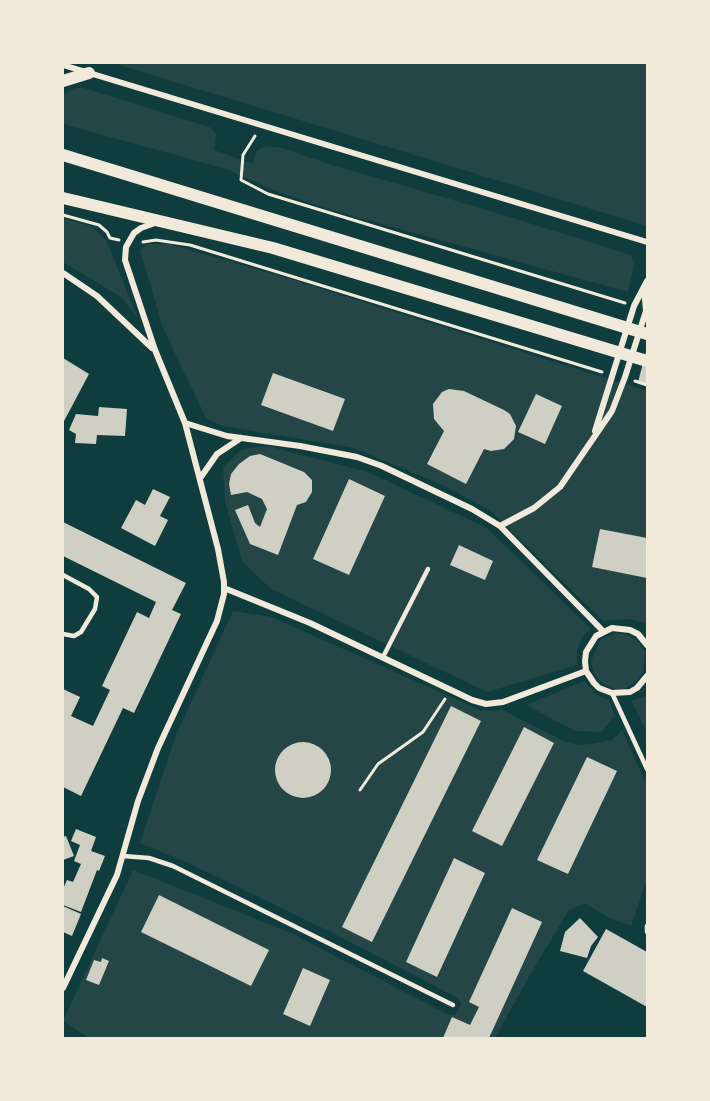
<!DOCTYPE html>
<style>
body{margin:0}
#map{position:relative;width:710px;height:1101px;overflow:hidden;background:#0f3d3e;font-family:"PT Sans",sans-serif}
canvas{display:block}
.frame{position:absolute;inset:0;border:64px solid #f1e9da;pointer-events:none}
</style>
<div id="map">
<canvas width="710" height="1101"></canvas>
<div class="frame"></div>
</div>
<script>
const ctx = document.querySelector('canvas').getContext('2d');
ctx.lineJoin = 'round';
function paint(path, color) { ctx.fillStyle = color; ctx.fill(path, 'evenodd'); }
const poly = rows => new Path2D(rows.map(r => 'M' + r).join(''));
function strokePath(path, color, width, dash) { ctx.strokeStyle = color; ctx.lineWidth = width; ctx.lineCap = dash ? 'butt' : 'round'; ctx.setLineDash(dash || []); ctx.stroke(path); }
const green = poly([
 [113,63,647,63,647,226],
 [76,88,84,88,212,128,216,135,214,150,253,164,257,150,266,146,282,148,332,165,487,210,631,255,634,266,628,292,338,212,278,192,226,169,63,124,63,95],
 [63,218,91,226,106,240,138,318,121,297,63,262],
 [148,244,169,244,287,278,647,391,647,624,629,619,603,621,490,510,444,486,354,448,222,426,206,418,163,328,140,250],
 [268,446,368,472,487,528,591,629,583,636,577,650,577,665,487,692,271,589,242,561,225,501,223,467,242,449],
 [233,611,272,617,480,710,495,711,501,709,564,741,576,745,592,744,612,740,622,730,647,786,647,879,631,926,611,919,584,903,569,910,527,980,495,1038,89,1038,63,1021,133,870,289,932,447,1014,455,1015,462,1003,456,997,331,932,186,862,140,843,176,735],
 [615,633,625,634,631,637,639,643,645,652,643,671,637,681,626,688,616,690,604,684,595,675,591,661,601,639],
 [584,681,597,695,609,700,615,716,601,732,575,731,526,705],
 [647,695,647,731,631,701]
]);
const building = poly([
 [646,352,647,352,647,385,638,382],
 [63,358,89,374,63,423],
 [273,373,345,399,333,431,261,405],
 [449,389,464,391,504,410,510,414,516,426,514,439,504,449,491,451,484,449,466,484,427,464,444,431,434,419,433,404,442,392],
 [536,394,562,406,545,444,518,432],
 [99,407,127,409,125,436,97,435,96,444,75,443,76,434,69,430,76,414,98,416],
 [260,454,304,472,312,480,312,492,306,502,297,505,278,555,250,544,235,510,248,505,255,523,260,527,267,509,262,499,247,492,231,495,229,484,231,474,239,464,250,456],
 [349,479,385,496,349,575,313,559],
 [153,489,170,497,160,516,168,520,155,546,121,528,136,500,145,505],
 [63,522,186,583,172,610,181,614,134,713,123,708,81,796,63,787,63,689,80,697,71,716,93,726,110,690,102,686,137,612,149,618,156,602,63,556],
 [600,529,647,538,647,578,592,567],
 [459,545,493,561,485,580,450,565],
 [451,706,481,721,372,942,342,927],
 [524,727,554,743,502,846,472,831],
 '275 770a28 28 0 1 1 56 0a28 28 0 1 1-56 0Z',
 [587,757,617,771,568,874,537,860],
 [76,829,96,837,91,851,105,856,99,871,97,870,81,912,63,905,63,889,67,880,73,882,81,864,74,861,80,845,71,841],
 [66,836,74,856,63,860,63,837],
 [454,858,485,873,437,977,406,962],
 [159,895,269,950,251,986,141,932],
 [63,906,81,914,72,936,63,932],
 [512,908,542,922,489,1038,443,1038,452,1017,470,1025,479,1007,469,1002],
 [580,918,598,937,591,946,587,958,560,951,565,932],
 [606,929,647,952,647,1007,583,971],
 [102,958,109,961,99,985,86,980,94,960,101,962],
 [303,968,330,980,310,1026,283,1014]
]);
const path = poly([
 [255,136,243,155,241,180,268,194,625,303],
 [63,215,99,225,107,232,110,238,119,240],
 [143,242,156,240,190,245,602,372],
 [635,381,647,385],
 [360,790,378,764,423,732,445,699]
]);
const service = poly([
 [63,575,89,589,97,597,95,609,81,632,74,636,63,634],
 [383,657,428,569],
 [612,693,647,769],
 [123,856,149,858,173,866,453,1005],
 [647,926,647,932]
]);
const minor = poly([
 [63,65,647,242],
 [63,273,97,296,152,348],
 [185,423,227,436,300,446,357,457,382,466,472,509,500,526,603,631],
 [595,431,634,306,647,281],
 [201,477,217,454,241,438],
 [500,526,534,508,560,487,612,411,625,377,646,311,644,288],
 [224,588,310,623,472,700,486,704,503,702,586,671],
 [647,645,638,634,630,630,612,628,596,636,586,652,585,661,586,671,594,683,599,688,612,693,630,692,637,688,647,676],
 [63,988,117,875,138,801,158,748,217,621,224,594,224,582,218,549,185,423,155,350,125,260,126,247,134,233,141,228,155,223]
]);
const secondary = poly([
 [63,81,89,73],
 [63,155,647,334],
 [63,198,273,248,647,361]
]);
paint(green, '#244646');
paint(building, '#cfcfc3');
strokePath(path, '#f1e9da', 3);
strokePath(service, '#f1e9da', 4.5);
strokePath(minor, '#f1e9da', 6);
strokePath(secondary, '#f1e9da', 12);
</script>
